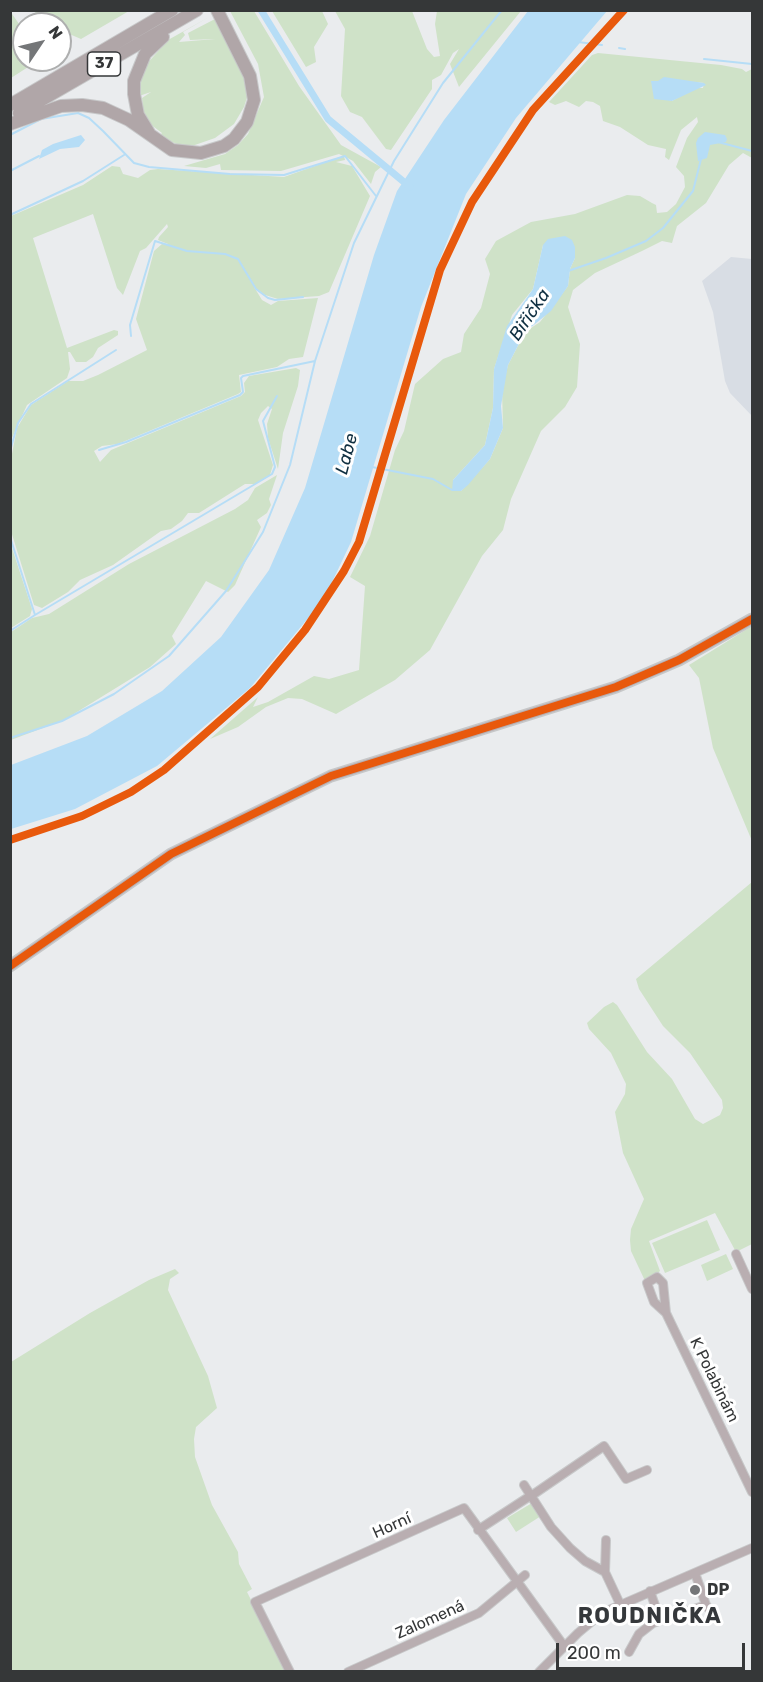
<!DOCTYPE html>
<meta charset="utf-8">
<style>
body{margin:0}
#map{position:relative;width:763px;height:1682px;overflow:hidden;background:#eaecee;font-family:Rubik,sans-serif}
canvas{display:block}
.frame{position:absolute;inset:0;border:12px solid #353738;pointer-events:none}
.north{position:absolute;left:12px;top:12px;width:60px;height:60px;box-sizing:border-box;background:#fff;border:2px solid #aeafaf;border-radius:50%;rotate:55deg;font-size:16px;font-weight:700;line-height:24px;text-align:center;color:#353738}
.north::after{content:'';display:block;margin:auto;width:21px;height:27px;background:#747678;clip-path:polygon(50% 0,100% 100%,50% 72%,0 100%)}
.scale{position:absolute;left:556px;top:1643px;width:189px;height:27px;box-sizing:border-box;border:3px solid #353738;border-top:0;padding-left:8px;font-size:18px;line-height:21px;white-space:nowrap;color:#353738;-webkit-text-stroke:4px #fff;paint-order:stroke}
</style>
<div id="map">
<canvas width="763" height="1682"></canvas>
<div class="frame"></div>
<div class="north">N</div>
<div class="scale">200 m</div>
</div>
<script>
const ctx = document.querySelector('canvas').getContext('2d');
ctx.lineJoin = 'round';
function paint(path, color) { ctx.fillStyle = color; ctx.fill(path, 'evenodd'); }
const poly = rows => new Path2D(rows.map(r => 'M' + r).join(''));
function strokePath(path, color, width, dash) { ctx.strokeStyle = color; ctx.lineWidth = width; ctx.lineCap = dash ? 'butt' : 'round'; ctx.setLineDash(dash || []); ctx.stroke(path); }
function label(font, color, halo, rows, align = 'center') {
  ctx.font = font + ' Rubik,sans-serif'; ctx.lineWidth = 6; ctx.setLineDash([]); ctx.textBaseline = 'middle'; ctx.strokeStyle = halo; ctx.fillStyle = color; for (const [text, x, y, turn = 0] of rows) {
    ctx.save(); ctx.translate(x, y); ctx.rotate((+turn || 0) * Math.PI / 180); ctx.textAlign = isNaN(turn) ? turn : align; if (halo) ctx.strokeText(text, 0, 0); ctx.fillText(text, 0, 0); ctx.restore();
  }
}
const built = poly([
 [731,257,752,259,752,416,730,393,725,381,713,312,702,281]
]);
const green = poly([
 [10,11,24,31,24,60,39,60,11,78],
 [34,11,129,11,81,39,60,30,60,24,44,24],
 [230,11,254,11,299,86,341,145,381,167,375,172,371,184,353,161,344,156,345,160,336,162,352,166,370,196,329,292,319,296,278,299,265,295,254,287,262,300,271,305,278,301,318,298,303,357,289,359,277,367,239,375,241,392,238,394,118,444,102,446,94,451,100,462,111,450,241,396,245,392,244,383,249,376,296,368,300,370,298,386,283,433,278,469,268,438,267,424,272,409,268,406,261,413,258,420,273,465,270,475,256,484,245,484,199,513,188,513,182,521,171,529,161,531,113,565,80,580,68,592,42,608,34,605,11,531,11,459,17,428,31,405,68,381,83,381,98,375,147,350,136,319,154,251,162,244,168,244,158,240,159,237,168,227,167,224,146,248,140,251,123,295,117,288,93,214,33,238,67,348,114,330,118,331,118,335,98,348,93,357,86,362,76,362,70,352,68,352,70,369,67,378,27,405,11,440,11,216,83,185,112,166,120,167,123,174,138,178,150,170,158,169,284,177,343,156,339,154,281,171,221,170,220,164,206,168,184,166,225,154,238,145,248,134,264,97,258,64],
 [272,11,322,11,328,24,314,47,316,62,306,67],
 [335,11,412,11,427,49,434,57,440,56,435,24,437,11,521,11,459,87,450,64,459,49,453,53,441,75,432,80,432,89,391,150,386,149,362,117,350,112,341,96,345,29],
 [209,17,183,32,185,35,179,42,215,39,190,40,188,33,215,19,242,68,249,91,244,107,234,124,215,138,192,146,181,146,157,135,153,129,160,135,162,133,150,124,144,116,142,98,151,92,139,96,140,76,145,66,168,40],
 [598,53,721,65,742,69,746,72,752,69,752,158,743,153,729,165,706,203,677,226,672,243,662,241,642,251,595,273,573,290,568,307,580,344,577,387,565,407,541,431,511,499,503,530,482,556,430,650,395,680,336,714,302,699,288,698,266,707,238,727,210,739,258,697,253,707,268,702,314,676,329,679,359,670,365,586,350,577,370,536,395,450,404,431,415,384,443,359,461,352,464,334,481,308,490,274,485,259,496,241,531,222,575,214,627,195,640,196,652,203,656,205,657,213,667,212,676,204,685,187,684,176,676,167,687,138,698,122,697,117,681,130,669,160,665,157,666,149,648,145,620,127,603,121,600,106,593,102,586,101,579,107,566,101,555,105,549,102,592,55],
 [694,82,704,83,703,88,695,88,672,101,654,95,653,88],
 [543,245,575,258,570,269,568,286,540,322,525,332,508,365,502,390,503,428,490,459,461,491,453,480,485,445,493,408,494,369,512,315,533,289],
 [277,475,269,499,271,505,267,513,257,520,261,527,235,585,228,592,206,581,172,636,176,644,150,667,64,720,11,740,11,632,32,618,49,614,129,564,235,509,248,500,255,488],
 [10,542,32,609,30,616,11,628],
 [752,626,752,841,713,748,699,678,689,665],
 [752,882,752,1244,736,1252,715,1213,649,1241,660,1271,646,1283,631,1251,630,1240,631,1229,644,1199,623,1153,615,1112,625,1094,626,1084,611,1053,589,1029,587,1023,604,1007,613,1002,617,1005,647,1052,672,1079,695,1119,703,1124,720,1115,723,1108,722,1100,690,1053,663,1026,639,989,636,979],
 [707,1220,720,1250,665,1273,652,1243],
 [726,1254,733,1269,707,1281,701,1265],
 [175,1269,179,1273,170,1279,168,1290,208,1376,217,1408,196,1427,194,1439,195,1457,212,1505,238,1552,239,1564,252,1589,247,1592,287,1671,11,1672,11,1362,90,1313,149,1280],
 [532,1503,541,1516,516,1532,507,1518]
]);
const water = poly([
 [528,11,607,11,516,118,466,194,421,307,351,542,324,599,250,688,157,766,75,809,11,829,11,765,87,736,162,691,221,637,269,570,305,488,374,255,397,191,444,120],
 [664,77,704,83,706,85,672,101,654,99,651,81,658,81],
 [705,132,725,135,727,139,726,142,710,145,707,158,698,161,696,143,698,138],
 [81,135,85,140,79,147,60,149,39,159,42,150,53,144],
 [565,236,572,240,575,247,575,258,570,269,568,286,551,311,525,332,508,365,501,406,503,428,490,459,468,485,461,491,452,491,453,480,485,445,493,408,494,369,507,326,533,289,543,245,548,239]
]);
const stream = poly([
 [578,42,602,45],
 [619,48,625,49],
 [704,59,752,64],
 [10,135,41,119,78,113,89,118,103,131,134,163,149,167,230,174,284,175,345,156,376,196],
 [718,142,752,151],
 [10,171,39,156],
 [10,215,83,181,124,155],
 [568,271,606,258,646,241,663,228,693,191,701,159],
 [131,336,130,325,155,241,187,251,225,254,238,259,256,289,268,298,275,300,303,297],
 [99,450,126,442,240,395,243,392,241,378,243,376,315,361],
 [10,451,18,423,31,404,116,350],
 [372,467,433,479,452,490],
 [10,537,35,615,272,474,275,467,263,421,277,396],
 [10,631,35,615],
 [10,738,62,721,114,694,169,656,226,591,263,532,290,465,315,361,354,243,394,161,443,83,502,10]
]);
const canal = poly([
 [261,10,328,119,410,187]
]);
const street = poly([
 [736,1254,752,1289],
 [666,1313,663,1283,657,1277,647,1283,654,1302,666,1313,752,1492],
 [524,1485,551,1527,570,1548,585,1561,605,1572,620,1604],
 [531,1496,604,1446,626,1479,647,1470],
 [478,1530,527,1498],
 [605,1572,606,1540],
 [695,1573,706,1605,718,1621],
 [650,1591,660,1620],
 [629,1652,639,1634,653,1623,706,1605],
 [290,1672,255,1602,464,1508,564,1646],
 [348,1672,479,1613,525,1575],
 [539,1672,578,1633,602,1613,752,1548]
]);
const secondary = poly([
 [10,966,171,854,331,776,616,687,679,660,752,619]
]);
const primary = poly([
 [10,105,172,10],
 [19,113,197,10],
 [10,124,61,106,82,105,103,108,129,120,172,150,201,153,224,146,234,139,247,122,254,100,250,76,217,10],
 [149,133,138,115,134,94,134,81,145,54,163,37]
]);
const cycleway = poly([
 [10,840,82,816,131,792,164,770,258,687,305,630,344,571,359,542,440,270,472,202,533,110,624,10],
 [10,966,171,854,331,776,616,687,679,660,752,619]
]);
const markers = [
 [695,1590,6,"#747678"]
];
const shields = [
 [104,64,33]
];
const shieldNames = [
 ["37",104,64]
];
const streetNames = [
 ["K Polabinám",714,1380,64],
 ["Horní",392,1526,-24],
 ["Zalomená",430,1620,-24]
];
const poiNames = [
 ["DP",707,1590]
];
const waterNames = [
 ["Biřička",530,315,-56],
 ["Labe",347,454,-75]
];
const districtNames = [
 ["ROUDNIČKA",650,1617]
];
paint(built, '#d8dde4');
paint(green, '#cfe2c8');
paint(water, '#b6ddf6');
strokePath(stream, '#b6ddf6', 2);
strokePath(canal, '#b6ddf6', 7);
strokePath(street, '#c7c8c9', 10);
strokePath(secondary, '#c7c8c9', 13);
strokePath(primary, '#c7c8c9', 14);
strokePath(street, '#b9aeb1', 8);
strokePath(secondary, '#b7adb0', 10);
strokePath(primary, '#b0a6a8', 12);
strokePath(cycleway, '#e8590c', 8);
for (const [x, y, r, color] of markers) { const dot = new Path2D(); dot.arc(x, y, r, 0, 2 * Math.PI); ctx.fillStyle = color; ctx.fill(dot); strokePath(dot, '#fff', 2); }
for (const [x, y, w] of shields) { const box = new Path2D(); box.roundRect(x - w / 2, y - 12, w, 24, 4.5); ctx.fillStyle = '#fff'; ctx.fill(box); strokePath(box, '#353738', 1.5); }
label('bold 15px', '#353738', null, shieldNames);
label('16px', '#353738', '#fff', streetNames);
label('bold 16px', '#353738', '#fff', poiNames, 'left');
label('italic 18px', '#0f2f41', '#fff', waterNames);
ctx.letterSpacing = '1.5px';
label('bold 22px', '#35383b', '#fff', districtNames);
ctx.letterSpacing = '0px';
</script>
